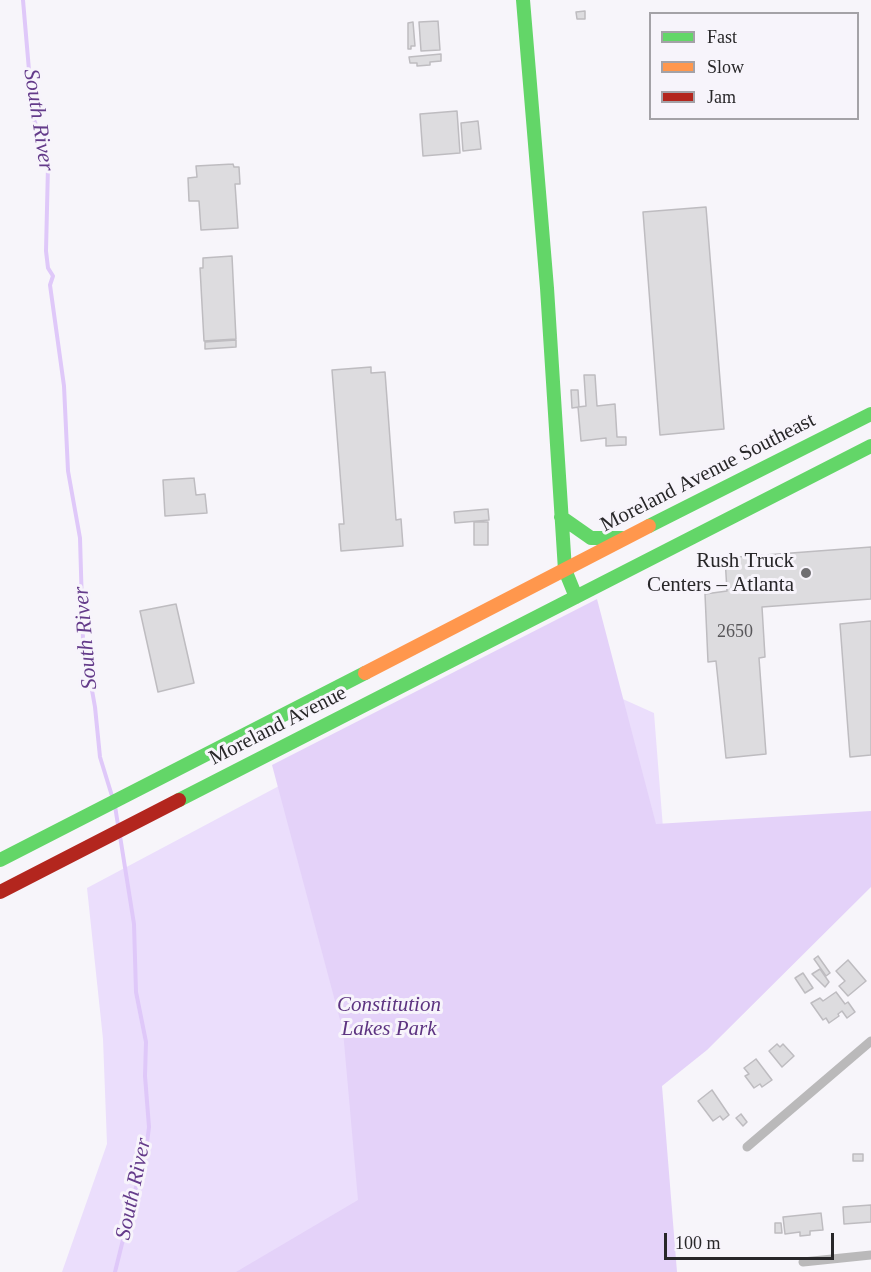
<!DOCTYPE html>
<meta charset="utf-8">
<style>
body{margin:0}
#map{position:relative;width:871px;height:1272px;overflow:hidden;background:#f7f5fa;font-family:"Times New Roman",serif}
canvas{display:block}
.legend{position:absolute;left:649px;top:12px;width:210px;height:108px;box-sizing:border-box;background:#f7f4fb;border:2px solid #a4a2a7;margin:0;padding:8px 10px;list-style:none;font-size:18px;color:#282729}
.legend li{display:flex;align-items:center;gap:12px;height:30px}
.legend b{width:30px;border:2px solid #a4a2a7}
.scale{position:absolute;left:664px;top:1233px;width:170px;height:27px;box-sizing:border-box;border:3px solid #282729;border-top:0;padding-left:8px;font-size:18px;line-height:21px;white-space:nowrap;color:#282729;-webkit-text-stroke:4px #f7f4fb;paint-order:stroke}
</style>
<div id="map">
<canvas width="871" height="1272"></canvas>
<ul class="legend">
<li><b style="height:8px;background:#63d668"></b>Fast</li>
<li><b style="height:8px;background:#ff974d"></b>Slow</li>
<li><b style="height:8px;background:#b3261e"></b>Jam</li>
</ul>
<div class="scale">100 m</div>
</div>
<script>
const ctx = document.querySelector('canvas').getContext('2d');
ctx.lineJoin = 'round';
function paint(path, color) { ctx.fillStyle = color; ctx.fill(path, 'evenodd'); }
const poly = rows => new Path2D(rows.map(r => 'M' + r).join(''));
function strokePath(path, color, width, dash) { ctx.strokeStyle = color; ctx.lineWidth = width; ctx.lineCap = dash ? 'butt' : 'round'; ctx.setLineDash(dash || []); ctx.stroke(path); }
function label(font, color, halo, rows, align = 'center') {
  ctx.font = font + ' "Times New Roman",serif'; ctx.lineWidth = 6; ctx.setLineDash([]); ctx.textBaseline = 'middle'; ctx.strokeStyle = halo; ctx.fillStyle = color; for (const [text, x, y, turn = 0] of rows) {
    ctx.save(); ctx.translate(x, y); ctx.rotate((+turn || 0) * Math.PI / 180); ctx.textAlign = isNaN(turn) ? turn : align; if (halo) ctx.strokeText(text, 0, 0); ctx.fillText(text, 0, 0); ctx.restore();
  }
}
const green = poly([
 [580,626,616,696,654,713,664,841,658,1272,62,1272,107,1144,103,1039,87,888]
]);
const forest = poly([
 [597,599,656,824,871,811,871,887,707,1050,662,1086,677,1272,236,1272,358,1200,343,1031,272,765]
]);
const stream = poly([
 [23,0,33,117,45,149,48,166,46,251,48,268,53,276,50,285,64,386,68,471,80,538,83,640,95,707,100,757,112,796],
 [115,806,118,825],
 [115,1272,147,1143,149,1127,145,1076,146,1042,136,992,134,924,120,836]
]);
const building = poly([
 [585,11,585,19,577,19,576,12,585,11],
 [438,21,440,50,421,51,419,22,438,21],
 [413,22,415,46,411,46,411,49,408,49,408,23,413,22],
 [441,54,441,61,430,62,430,65,417,66,417,63,410,63,409,57,441,54],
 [457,111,460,153,423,156,420,114,457,111],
 [478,121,481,149,463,151,461,123,478,121],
 [233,164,234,167,239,167,240,184,235,184,238,228,201,230,199,201,189,201,188,178,197,177,196,166,233,164],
 [706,207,724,429,660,435,643,212,706,207],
 [232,256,236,339,204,341,200,268,203,268,203,258,232,256],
 [236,340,236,347,205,349,205,342,236,340],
 [371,367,371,373,385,372,396,520,401,519,403,546,341,551,339,524,344,524,332,370,371,367],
 [584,375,595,375,597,406,615,404,617,437,626,437,626,445,606,446,606,438,581,441,578,407,586,406,584,375],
 [571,390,578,390,579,407,572,408,571,390],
 [194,478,196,495,205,494,207,513,165,516,163,480,194,478],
 [488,509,489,520,455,523,454,512,488,509],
 [474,522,488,522,488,545,474,545,474,522],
 [871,547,871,599,762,607,765,657,759,658,766,754,726,758,716,661,708,662,705,594,727,591,725,558,871,547],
 [176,604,194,683,158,692,140,611,176,604],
 [871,621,871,755,850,757,840,624,871,621],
 [818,956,830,973,826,976,814,959,818,956],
 [848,960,866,981,848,996,839,986,845,981,836,971,848,960],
 [820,969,829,982,825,987,812,974,820,969],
 [803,973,813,988,805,993,795,978,803,973],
 [836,992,845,1004,848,1002,855,1012,847,1018,842,1011,838,1014,839,1016,829,1023,826,1018,823,1020,811,1003,820,998,823,1001,836,992],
 [777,1044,780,1047,783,1044,794,1056,782,1067,769,1051,777,1044],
 [756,1059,772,1080,762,1087,760,1084,754,1088,745,1076,749,1074,744,1068,756,1059],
 [712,1090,729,1115,723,1120,720,1116,713,1121,698,1101,712,1090],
 [741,1114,747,1122,743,1126,736,1118,741,1114],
 [853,1154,863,1154,863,1161,853,1161,853,1154],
 [871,1205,871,1222,844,1224,843,1207,871,1205],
 [821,1213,823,1230,810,1231,810,1235,800,1236,800,1232,785,1234,783,1217,821,1213],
 [775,1223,781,1223,782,1233,775,1233,775,1223]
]);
const street = poly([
 [747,1147,871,1041],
 [803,1262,871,1255]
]);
const fast = poly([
 [523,0,547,288,565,570,576,597],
 [561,517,591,538,622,538],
 [649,526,871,414],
 [179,800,871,446],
 [0,860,365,673]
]);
const slow = poly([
 [365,673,649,526]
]);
const jam = poly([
 [0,892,179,800]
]);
const markers = [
 [806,573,6,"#706f72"]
];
const numberNames = [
 ["2650",735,632]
];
const streetNames = [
 ["Moreland Avenue Southeast",708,473,-27],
 ["Moreland Avenue",278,726,-27]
];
const poiNames = [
 ["Rush Truck",794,561],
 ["Centers – Atlanta",794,585]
];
const parkNames = [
 ["Constitution",389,1005],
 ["Lakes Park",389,1029]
];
const waterNames = [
 ["South River",38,120,81],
 ["South River",86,638,-95],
 ["South River",134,1189,-78]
];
paint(green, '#ebdefc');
paint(forest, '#e4d2f9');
strokePath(stream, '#dfc8f9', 4);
paint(building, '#dddcdf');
strokePath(building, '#bebcc0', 1.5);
strokePath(street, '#bab9ba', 9);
strokePath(fast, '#63d668', 14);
strokePath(slow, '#ff974d', 14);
strokePath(jam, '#b3261e', 14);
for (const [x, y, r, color] of markers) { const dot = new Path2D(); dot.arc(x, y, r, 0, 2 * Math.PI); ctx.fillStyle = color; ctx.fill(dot); strokePath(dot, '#f7f4fb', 2); }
label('18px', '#58575a', null, numberNames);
label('21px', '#282729', '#f7f4fb', streetNames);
label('21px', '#282729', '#f7f4fb', poiNames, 'right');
label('italic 21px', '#5d3481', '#f7f4fb', parkNames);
label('italic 22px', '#643b8a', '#f7f4fb', waterNames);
</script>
